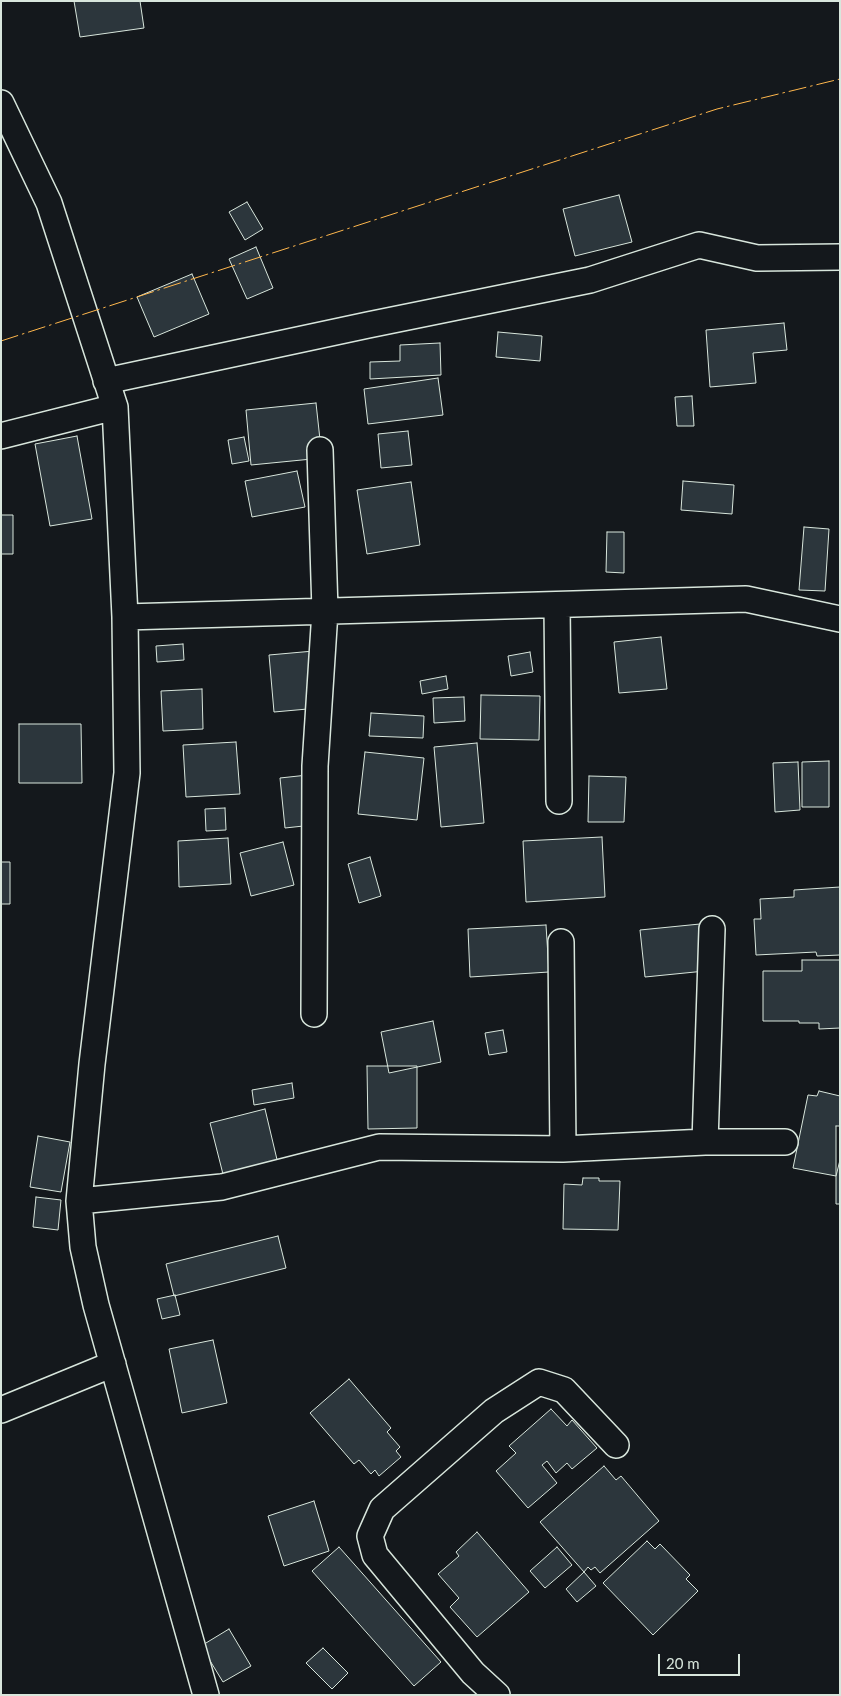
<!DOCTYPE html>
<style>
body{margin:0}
#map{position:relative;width:841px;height:1696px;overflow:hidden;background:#14181c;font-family:Lato,sans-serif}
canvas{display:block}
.frame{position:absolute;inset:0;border:2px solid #d8e6dc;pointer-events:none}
.scale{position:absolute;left:658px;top:1654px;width:82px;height:22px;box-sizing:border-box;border:2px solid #d8e6dc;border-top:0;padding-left:6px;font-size:15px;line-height:18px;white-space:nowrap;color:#d8e6dc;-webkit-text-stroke:4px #14181c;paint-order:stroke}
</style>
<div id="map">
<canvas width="841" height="1696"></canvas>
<div class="frame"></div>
<div class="scale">20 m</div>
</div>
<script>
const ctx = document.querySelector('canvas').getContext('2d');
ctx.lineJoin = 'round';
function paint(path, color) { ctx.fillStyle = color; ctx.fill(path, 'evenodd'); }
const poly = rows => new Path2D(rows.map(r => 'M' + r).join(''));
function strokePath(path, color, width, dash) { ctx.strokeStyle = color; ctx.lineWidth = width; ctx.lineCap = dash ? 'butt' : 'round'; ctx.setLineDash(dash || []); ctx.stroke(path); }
const building = poly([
 [74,1,140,1,144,28,80,37,74,1],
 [619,195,632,242,575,256,563,209,619,195],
 [247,202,263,229,245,240,229,212,247,202],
 [256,247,273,288,247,299,229,259,256,247],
 [192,274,209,314,154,337,137,297,192,274],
 [784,323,787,350,753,353,756,383,710,387,706,330,784,323],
 [498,332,542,336,540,361,496,357,498,332],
 [440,343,441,375,370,379,370,362,400,361,400,345,440,343],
 [438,378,443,415,368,424,364,389,438,378],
 [692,396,694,426,677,426,675,397,692,396],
 [316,403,322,458,251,465,246,410,316,403],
 [408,431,412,465,381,468,378,434,408,431],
 [77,436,92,519,50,526,35,444,77,436],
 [244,437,249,461,232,464,228,440,244,437],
 [297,471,305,507,252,517,245,481,297,471],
 [683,481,734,485,732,514,681,510,683,481],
 [411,482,420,545,367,554,357,490,411,482],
 [1,515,13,515,13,554,1,554,1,515],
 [804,527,829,529,825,591,799,590,804,527],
 [607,532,624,532,624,573,606,572,607,532],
 [661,637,667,689,619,693,614,642,661,637],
 [183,644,184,660,157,662,156,646,183,644],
 [325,650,330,707,274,712,269,655,325,650],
 [530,652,533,672,511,676,508,656,530,652],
 [446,676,448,689,422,694,420,681,446,676],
 [202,689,203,729,163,731,161,691,202,689],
 [481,695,540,696,539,740,480,739,481,695],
 [464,697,465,721,434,723,433,698,464,697],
 [371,713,424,716,423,738,369,736,371,713],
 [19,724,81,724,82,783,19,783,19,724],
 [236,742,240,794,186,797,183,745,236,742],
 [477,743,484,823,441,827,434,747,477,743],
 [365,752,424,758,417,820,358,814,365,752],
 [829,761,829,807,802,807,802,762,829,761],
 [798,762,800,810,775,812,773,763,798,762],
 [317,774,322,824,285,828,280,778,317,774],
 [589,776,626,777,624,822,588,822,589,776],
 [225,808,226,830,206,831,205,809,225,808],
 [602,837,605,897,526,902,523,841,602,837],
 [228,838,231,884,179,887,178,841,228,838],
 [283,842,294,885,251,896,240,853,283,842],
 [370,857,381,896,359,903,348,864,370,857],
 [1,862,10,862,10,904,1,904,1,862],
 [840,887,840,955,817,956,816,952,756,955,754,919,761,919,760,899,794,897,794,890,840,887],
 [700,924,705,971,645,977,640,930,700,924],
 [546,925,549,972,470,977,468,929,546,925],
 [802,960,840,960,840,1028,819,1029,819,1023,799,1023,799,1021,763,1021,763,971,802,971,802,960],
 [433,1021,441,1062,389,1073,381,1032,433,1021],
 [503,1030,507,1052,489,1055,485,1033,503,1030],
 [367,1066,417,1066,417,1128,368,1129,367,1066],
 [292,1083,294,1098,254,1105,252,1090,292,1083],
 [819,1091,840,1096,840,1160,836,1176,793,1168,808,1095,817,1096,819,1091],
 [265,1109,279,1168,225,1182,210,1123,265,1109],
 [836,1126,840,1126,840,1204,836,1204,836,1126],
 [38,1136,70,1142,61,1192,30,1187,38,1136],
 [583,1178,599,1178,599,1181,620,1181,618,1230,563,1229,564,1184,582,1185,583,1178],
 [36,1197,61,1200,58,1230,33,1227,36,1197],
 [278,1236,286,1268,174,1296,166,1264,278,1236],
 [175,1295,180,1315,162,1319,157,1299,175,1295],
 [213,1340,227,1403,182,1413,169,1349,213,1340],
 [349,1379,391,1428,387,1432,400,1447,396,1451,401,1457,379,1476,375,1470,371,1474,359,1460,354,1464,310,1413,349,1379],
 [551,1409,567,1426,572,1420,597,1448,572,1469,567,1463,556,1473,547,1461,542,1465,557,1483,528,1508,496,1471,516,1453,509,1446,551,1409],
 [604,1466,616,1480,621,1476,659,1521,600,1573,595,1567,591,1570,588,1567,584,1572,540,1522,604,1466],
 [314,1501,329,1551,284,1566,268,1516,314,1501],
 [477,1532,529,1592,477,1637,450,1607,459,1598,438,1574,459,1556,456,1552,477,1532],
 [647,1541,655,1549,660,1544,690,1575,686,1579,698,1591,653,1635,603,1583,647,1541],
 [339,1547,441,1662,414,1686,312,1571,339,1547],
 [557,1547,572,1565,545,1588,530,1571,557,1547],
 [584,1572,596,1586,577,1602,566,1589,584,1572],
 [229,1629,251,1666,223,1682,201,1646,229,1629],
 [323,1648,348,1673,332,1689,306,1663,323,1648]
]);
const minor = poly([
 [1,103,49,203,115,407,125,617,127,773,92,1064,79,1201,83,1247,96,1305,206,1695],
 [106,381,368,325,590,280,699,245,757,258,840,257],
 [1,436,115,407],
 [557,605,559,801],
 [125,617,746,599,840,619],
 [561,942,563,1149],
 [314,1014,315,766,325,611,320,450],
 [705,1142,712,929],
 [79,1201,222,1187,379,1147,563,1149,705,1142,785,1142],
 [1,1410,113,1364],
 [497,1695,473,1673,375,1555,370,1536,382,1509,494,1411,539,1382,564,1390,616,1445]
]);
const power = poly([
 [1,341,717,109,840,79]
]);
paint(building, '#2c363c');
strokePath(building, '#d8e6dc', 1);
strokePath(minor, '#d8e6dc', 28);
strokePath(minor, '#14181c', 25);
strokePath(power, '#ffb74d', 1, [18, 4, 2.5, 4]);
</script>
